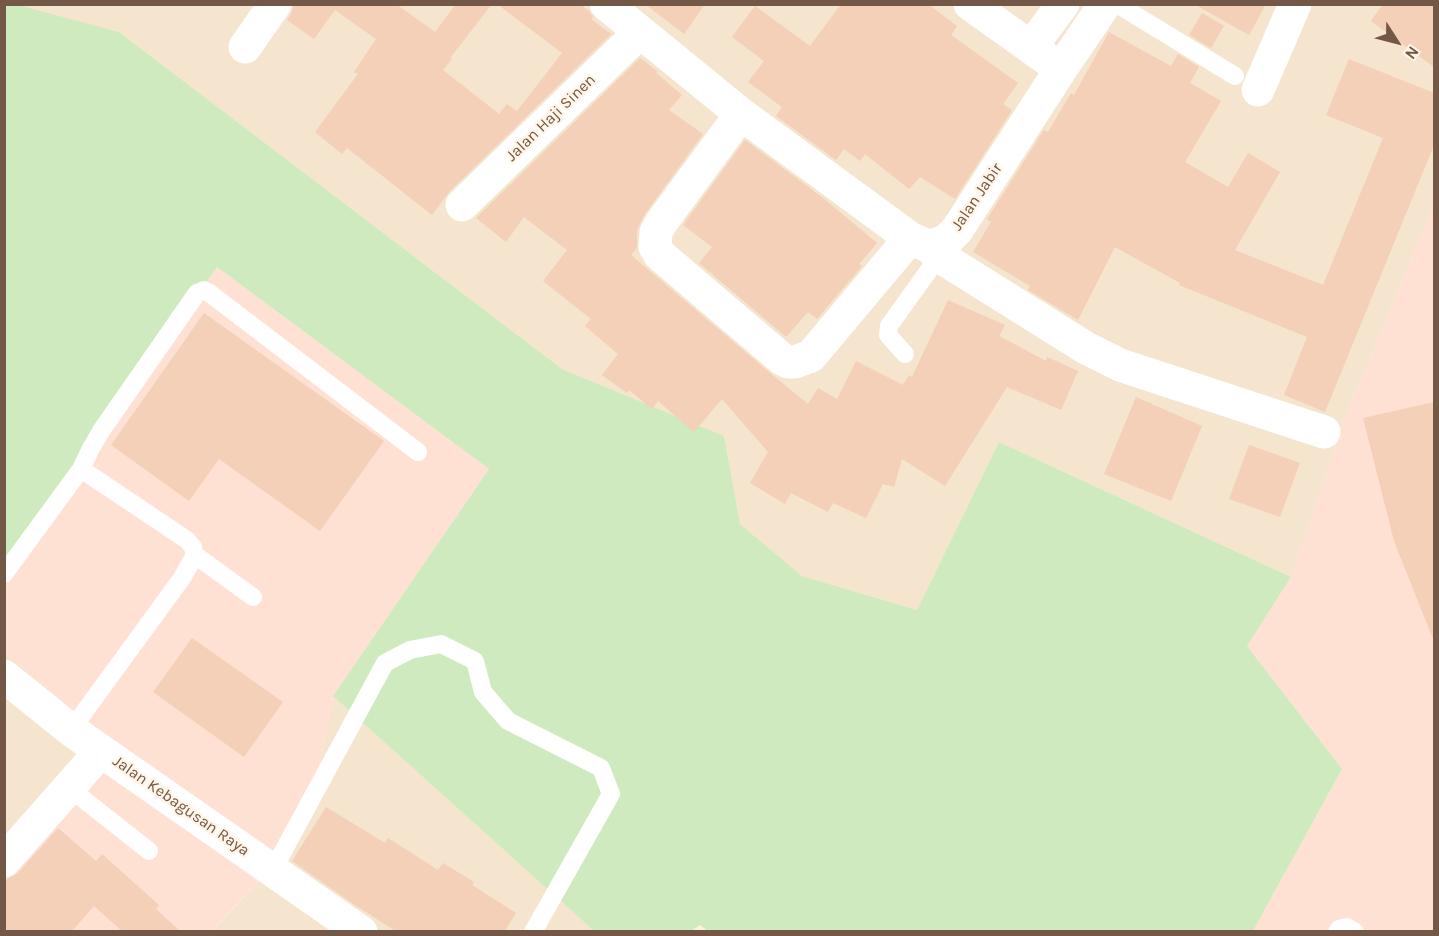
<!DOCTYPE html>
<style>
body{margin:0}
#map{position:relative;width:1439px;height:936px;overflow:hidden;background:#fdf2e0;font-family:Karla,sans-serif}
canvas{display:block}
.frame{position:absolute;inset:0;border:6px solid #745847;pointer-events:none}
.north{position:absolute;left:1367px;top:12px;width:60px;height:60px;-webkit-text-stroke:4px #fff6e7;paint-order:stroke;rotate:126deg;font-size:16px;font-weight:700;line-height:24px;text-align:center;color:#745847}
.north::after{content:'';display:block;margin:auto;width:21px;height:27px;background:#745847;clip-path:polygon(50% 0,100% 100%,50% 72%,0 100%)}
</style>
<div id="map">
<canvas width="1439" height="936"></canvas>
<div class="frame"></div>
<div class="north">N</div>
</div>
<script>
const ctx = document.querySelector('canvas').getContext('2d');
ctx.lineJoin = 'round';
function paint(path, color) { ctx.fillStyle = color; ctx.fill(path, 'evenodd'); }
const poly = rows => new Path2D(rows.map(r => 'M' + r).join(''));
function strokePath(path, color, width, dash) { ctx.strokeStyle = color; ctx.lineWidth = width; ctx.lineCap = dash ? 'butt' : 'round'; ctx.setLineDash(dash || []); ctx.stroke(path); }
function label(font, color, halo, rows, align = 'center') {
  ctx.font = font + ' Karla,sans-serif'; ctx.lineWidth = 5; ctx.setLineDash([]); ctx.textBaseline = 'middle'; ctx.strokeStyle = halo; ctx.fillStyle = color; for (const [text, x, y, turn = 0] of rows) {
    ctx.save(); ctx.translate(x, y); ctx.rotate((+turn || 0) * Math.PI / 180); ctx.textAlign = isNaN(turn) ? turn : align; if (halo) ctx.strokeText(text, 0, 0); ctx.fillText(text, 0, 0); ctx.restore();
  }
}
const residential = poly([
 [14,5,1434,5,1434,205,1342,426,1291,577,999,442,917,610,802,576,740,524,724,436,562,369,119,32],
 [5,653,105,737,5,861],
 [333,696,594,931,212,932,307,828]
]);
const commercial = poly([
 [1434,205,1434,931,1253,931,1342,769,1247,646,1291,577,1342,426],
 [217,267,489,469,333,696,307,828,212,931,5,932,5,861,105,737,5,653,5,572]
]);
const green = poly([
 [14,4,119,32,562,369,724,436,740,524,802,576,917,610,999,442,1291,577,1247,646,1342,769,1253,931,709,932,700,925,691,931,594,931,333,696,489,469,217,267,5,572,4,5]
]);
const building = poly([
 [294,4,396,4,435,32,456,4,492,4,450,58,452,59,443,70,499,114,507,104,517,111,562,53,497,4,580,4,589,11,593,17,591,19,611,34,449,192,432,215,347,148,342,154,315,132,358,74,354,72,376,39,335,10,314,39,287,20,291,14],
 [645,4,705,4,684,34],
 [841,4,928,4,957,26,951,35,1018,83,1003,104,1012,110,955,199,920,177,909,189,865,154,860,161,844,149,836,160,776,116,782,107,748,82,764,61,732,37,755,6,810,46],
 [1194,4,1266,4,1249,35],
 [1383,4,1434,4,1434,67,1371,21],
 [1202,13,1224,26,1211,48,1189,35],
 [1109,32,1171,66,1178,54,1199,67,1190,83,1221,101,1185,162,1228,187,1248,153,1280,172,1235,250,1323,285,1383,138,1326,115,1349,59,1434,93,1434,145,1325,412,1284,395,1307,337,1179,285,1180,283,1115,247,1078,320,1028,290,1030,286,973,252,991,222,987,219,1044,130,1048,132,1071,93,1074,95],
 [640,58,657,71,656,73,682,95,669,110,703,134,645,214,637,230,637,248,631,255,770,373,808,404,818,388,837,399,856,361,903,385,909,375,912,377,948,300,1005,325,999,336,1046,361,1047,357,1078,371,1061,410,1007,387,945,486,902,459,894,487,883,484,866,518,833,503,828,512,791,493,785,504,750,483,768,452,722,399,694,432,658,401,652,409,629,390,627,393,602,375,618,354,585,326,591,319,543,281,567,250,524,217,506,242,476,218],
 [745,140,823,198,877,243,859,264,862,266,817,319,808,312,786,337,699,263,712,247,683,225],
 [204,313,384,441,320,531,219,459,189,501,111,445],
 [1136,397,1202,426,1171,501,1104,474],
 [1434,402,1434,639,1433,639,1394,541,1363,418],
 [1249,445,1300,463,1280,517,1229,499],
 [192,638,283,702,244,757,153,692],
 [326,807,385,843,388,838,438,870,443,863,474,882,472,885,516,913,504,932,397,932,355,905,292,861],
 [58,828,96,861,102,854,159,905,156,909,181,932,123,932,94,906,71,932,4,932,4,881,18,873]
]);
const service = poly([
 [1117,4,1235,76],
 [905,354,888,335,889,326,939,256],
 [81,469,90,450,101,431,197,293,204,290,208,292,418,452],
 [195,555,253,597],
 [4,574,81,469,187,540,193,547,195,555,182,578,71,730],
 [68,787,149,851],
 [273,870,385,663,410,650,441,644,475,661,483,692,508,721,601,768,611,794,533,932],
 [1337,932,1339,929,1347,927,1355,932]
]);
const minor = poly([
 [606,4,741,114,910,238,930,247,939,256,1086,348,1120,365,1324,432],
 [970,4,1061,69],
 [245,47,275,4],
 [1031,47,1063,4],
 [1258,90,1295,4],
 [741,114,661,223,656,232,655,247,660,255,782,359,788,362,795,362,811,356,910,238],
 [462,205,640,32],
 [930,247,947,240,957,230,1061,69,1105,4]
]);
const tertiary = poly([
 [4,861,101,751]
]);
const secondary = poly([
 [4,676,71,730,361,932]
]);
const streetNames = [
 ["Jalan Haji Sinen",551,118,-44],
 ["Jalan Jabir",977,197,-56],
 ["Jalan Kebagusan Raya",181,806,35]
];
paint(residential, '#f5e4ce');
paint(commercial, '#fee1d3');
paint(green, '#cfeabe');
paint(building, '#f3d0b7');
strokePath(service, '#fff', 18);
strokePath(minor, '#fff', 33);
strokePath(tertiary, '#fff', 33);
strokePath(secondary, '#fff', 33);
label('16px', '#745847', '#fff6e7', streetNames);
</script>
